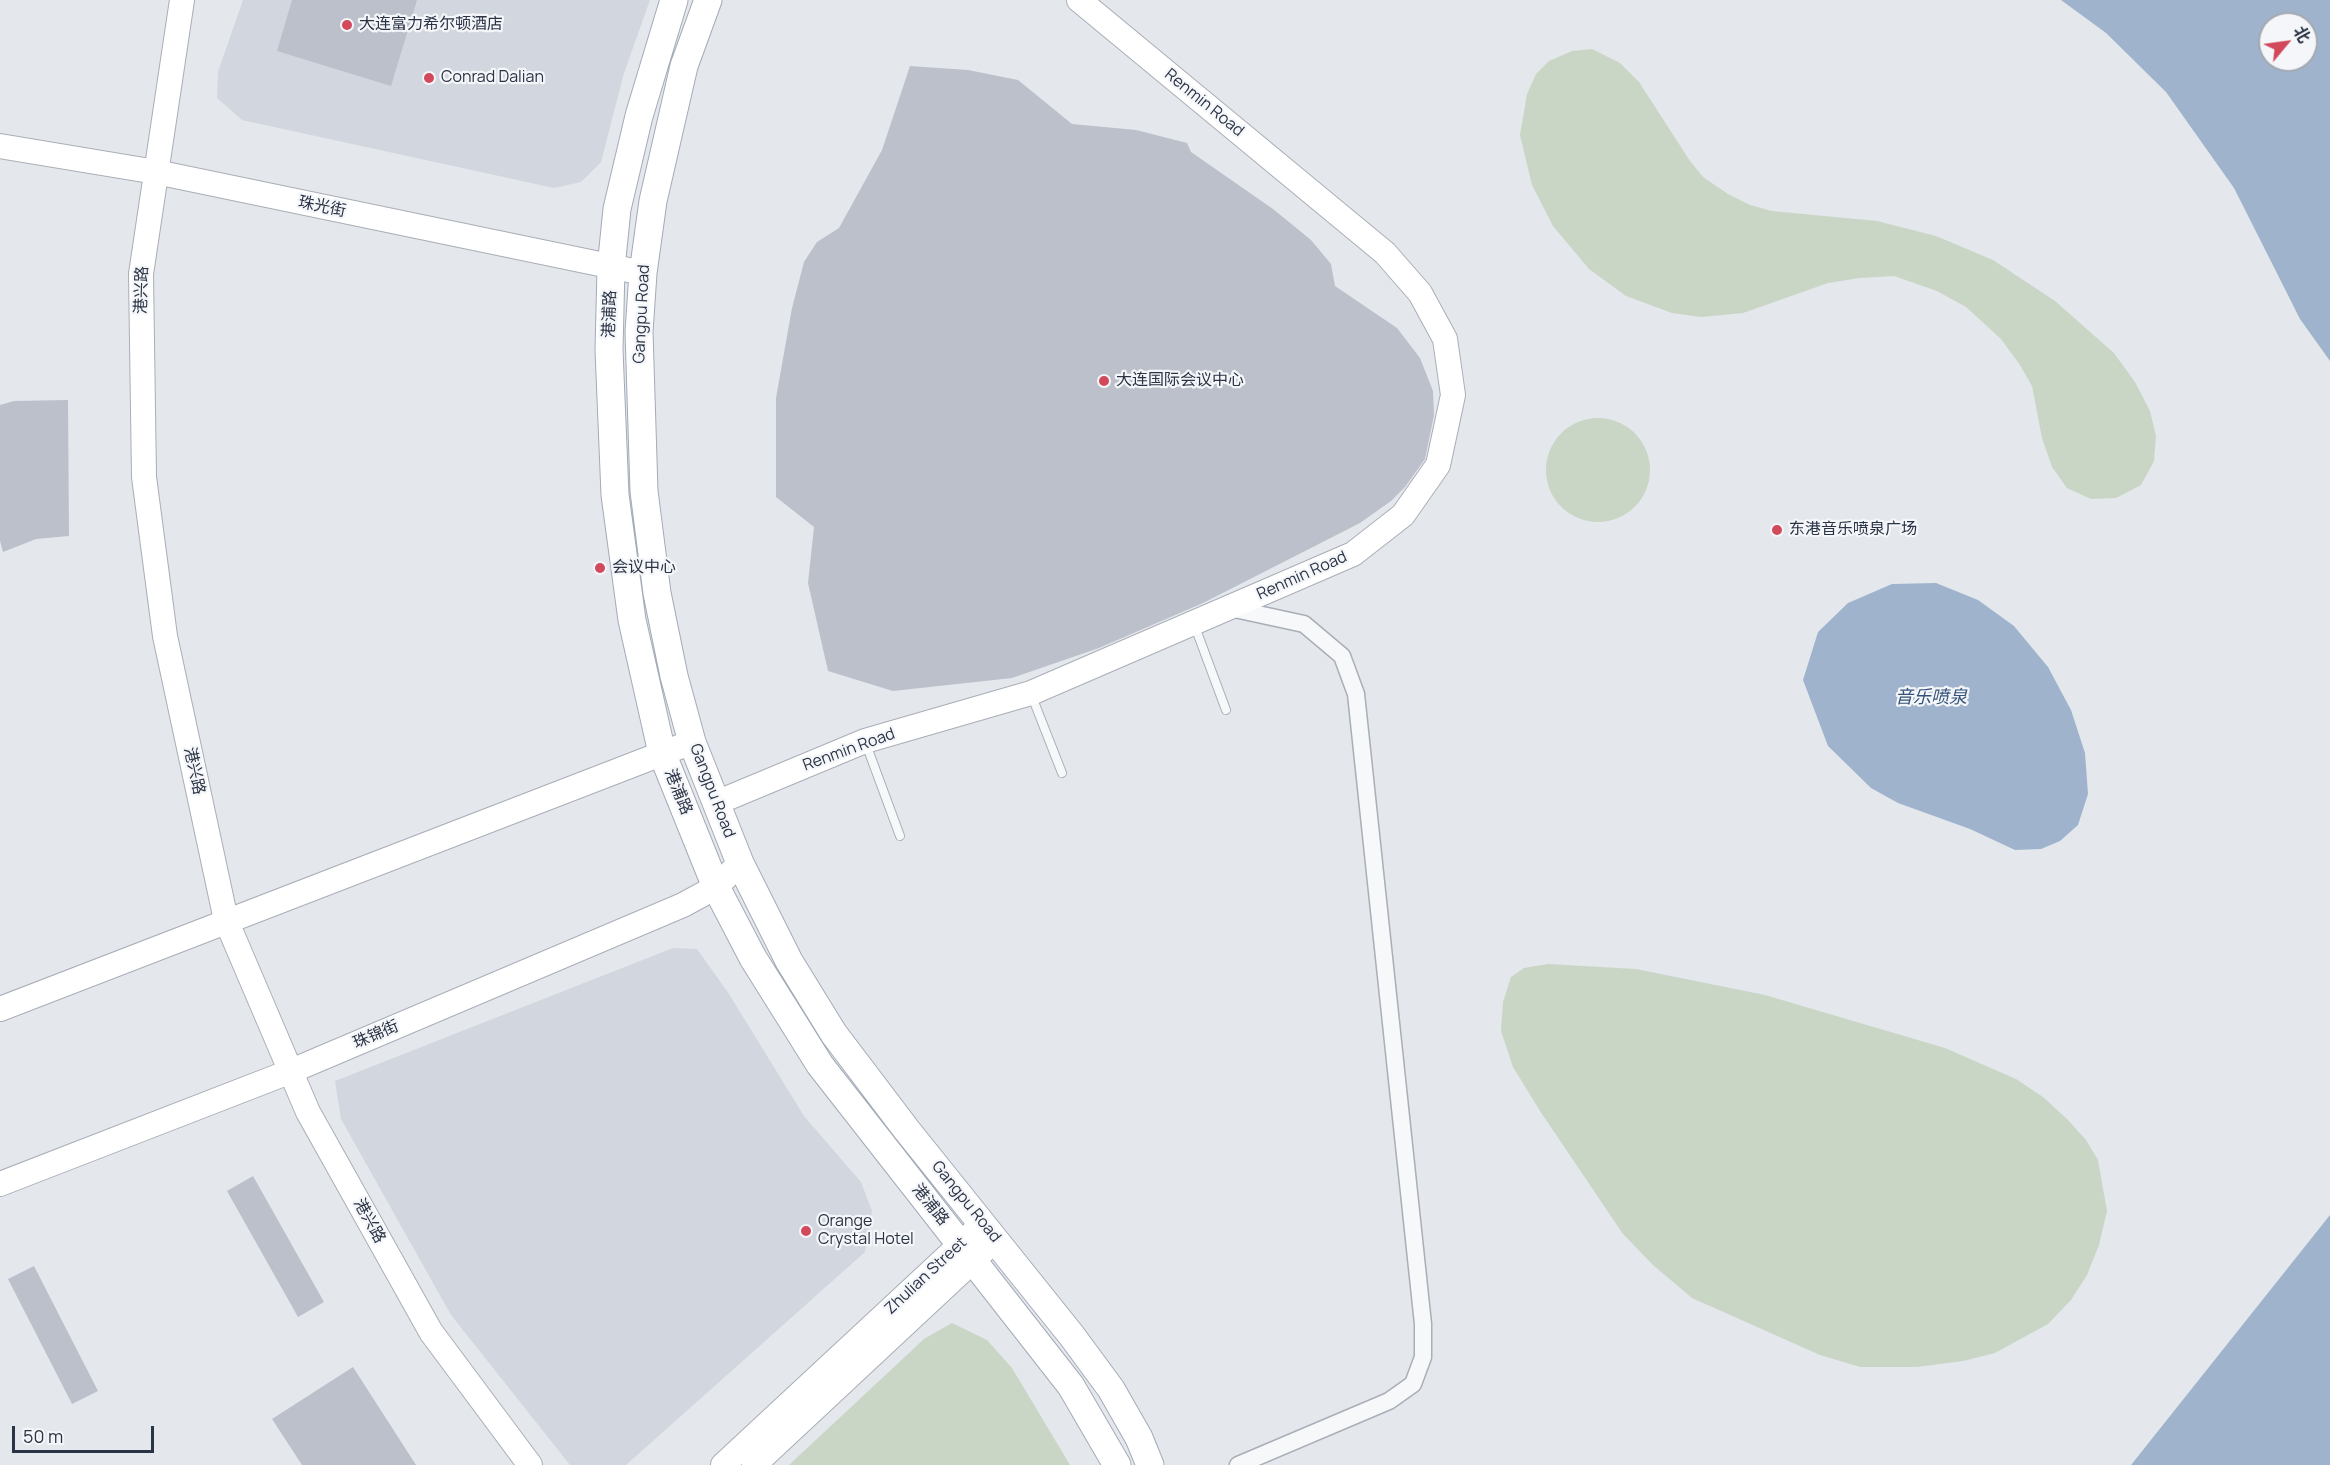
<!DOCTYPE html>
<meta charset="utf-8">
<style>
body{margin:0}
#map{position:relative;width:2330px;height:1465px;overflow:hidden;background:#e4e7ec;font-family:Manrope,"Noto Sans SC",sans-serif}
canvas{display:block}
.north{position:absolute;left:2258px;top:12px;width:60px;height:60px;box-sizing:border-box;background:#f4f6f9;border:2px solid #a4a8b1;border-radius:50%;rotate:61deg;font-size:16px;font-weight:700;line-height:24px;text-align:center;color:#2b3445}
.north::after{content:'';display:block;margin:auto;width:21px;height:27px;background:#d1495b;clip-path:polygon(50% 0,100% 100%,50% 72%,0 100%)}
.scale{position:absolute;left:12px;top:1426px;width:142px;height:27px;box-sizing:border-box;border:3px solid #2b3445;border-top:0;padding-left:8px;font-size:18px;line-height:21px;white-space:nowrap;color:#2b3445;-webkit-text-stroke:4px #f4f6f9;paint-order:stroke}
</style>
<div id="map">
<canvas width="2330" height="1465"></canvas>
<div class="north">北</div>
<div class="scale">50 m</div>
</div>
<script>
const ctx = document.querySelector('canvas').getContext('2d');
ctx.lineJoin = 'round';
function paint(path, color) { ctx.fillStyle = color; ctx.fill(path, 'evenodd'); }
const poly = rows => new Path2D(rows.map(r => 'M' + r).join(''));
function strokePath(path, color, width, dash) { ctx.strokeStyle = color; ctx.lineWidth = width; ctx.lineCap = dash ? 'butt' : 'round'; ctx.setLineDash(dash || []); ctx.stroke(path); }
function label(font, color, halo, rows, align = 'center') {
  ctx.font = font + ' Manrope,"Noto Sans SC",sans-serif'; ctx.lineWidth = 4.5; ctx.setLineDash([]); ctx.textBaseline = 'middle'; ctx.strokeStyle = halo; ctx.fillStyle = color; for (const [text, x, y, turn = 0] of rows) {
    ctx.save(); ctx.translate(x, y); ctx.rotate((+turn || 0) * Math.PI / 180); ctx.textAlign = isNaN(turn) ? turn : align; if (halo) ctx.strokeText(text, 0, 0); ctx.fillText(text, 0, 0); ctx.restore();
  }
}
const built = poly([
 [243,0,650,0,624,73,601,162,581,182,554,188,242,120,217,98,218,72],
 [673,948,697,949,729,994,804,1116,861,1182,872,1211,865,1252,626,1465,570,1465,451,1315,341,1119,335,1081]
]);
const green = poly([
 [1592,49,1620,63,1639,82,1690,161,1703,177,1728,194,1750,205,1772,211,1877,221,1936,236,1993,260,2055,301,2114,353,2135,382,2150,411,2156,436,2154,461,2141,485,2116,498,2091,499,2067,488,2052,467,2042,438,2032,386,2020,365,2001,339,1966,307,1937,291,1894,276,1860,278,1828,283,1743,313,1701,317,1672,313,1626,296,1589,269,1553,226,1532,185,1520,135,1527,94,1536,74,1549,61,1572,51],
 '1546 470a52 52 0 1 1 104 0a52 52 0 1 1-104 0Z',
 [1548,964,1636,969,1765,995,1945,1048,2016,1079,2043,1097,2068,1120,2086,1140,2098,1160,2107,1211,2099,1245,2087,1275,2071,1300,2048,1324,1995,1353,1963,1361,1917,1367,1860,1367,1820,1355,1692,1298,1653,1265,1623,1234,1540,1111,1513,1067,1501,1031,1503,1002,1511,977,1524,968],
 [952,1323,987,1340,1012,1368,1070,1465,789,1465,924,1339]
]);
const water = poly([
 [2061,0,2330,0,2330,361,2300,319,2234,188,2166,92,2106,33],
 [2270,24,2306,24,2306,60,2270,60],
 [1936,583,1978,600,2014,626,2048,667,2071,710,2085,753,2088,794,2078,825,2060,841,2041,849,2015,850,1970,829,1898,803,1871,788,1828,746,1803,680,1818,632,1848,603,1892,584],
 [2330,1215,2330,1465,2131,1465]
]);
const building = poly([
 [292,0,417,0,391,86,277,51],
 [910,66,968,70,1018,80,1072,124,1136,130,1187,143,1191,152,1273,209,1311,240,1331,264,1335,286,1397,328,1420,358,1433,391,1434,415,1425,459,1405,487,1391,501,1360,523,1203,603,1099,648,1012,678,893,691,828,671,808,583,814,527,776,497,776,398,792,308,804,262,817,242,839,228,882,150],
 [68,400,69,536,36,539,3,552,0,541,0,405,14,401],
 [253,1176,324,1302,298,1317,227,1191],
 [34,1266,98,1391,72,1404,8,1279],
 [353,1367,416,1465,302,1465,272,1419]
]);
const lane = poly([
 [1194,624,1226,710],
 [1031,694,1062,773],
 [866,744,900,836]
]);
const street = poly([
 [1230,608,1304,624,1342,656,1356,694,1423,1324,1423,1357,1413,1384,1389,1401,1238,1465]
]);
const secondary = poly([
 [182,0,141,274,144,477,165,636,226,920,308,1112,431,1332,530,1465],
 [0,146,156,172,643,273],
 [716,803,865,741,1031,693,1353,554,1403,515,1438,465,1453,395,1445,339,1420,293,1385,253,1079,0],
 [0,1009,692,742],
 [0,1184,289,1072,683,905,716,887,740,863],
 [723,1465,978,1228,990,1232,993,1242,754,1465]
]);
const primary = poly([
 [674,0,639,116,617,209,611,268,609,350,615,495,632,620,662,753,716,887,753,958,820,1065,1071,1386,1117,1465],
 [708,0,684,66,653,201,643,273,639,332,644,491,657,593,674,676,692,742,740,863,789,961,834,1034,906,1129,1072,1336,1111,1389,1139,1438,1150,1465]
]);
const markers = [
 [347,25,6,"#d1495b"],
 [429,78,6,"#d1495b"],
 [1104,381,6,"#d1495b"],
 [1777,530,6,"#d1495b"],
 [600,568,6,"#d1495b"],
 [806,1231,6,"#d1495b"]
];
const poiNames = [
 ["大连富力希尔顿酒店",359,25],
 ["Conrad Dalian",441,78],
 ["大连国际会议中心",1116,381],
 ["东港音乐喷泉广场",1789,530],
 ["会议中心",612,568],
 ["Orange",818,1222],
 ["Crystal Hotel",818,1240]
];
const streetNames = [
 ["Renmin Road",1204,103,39],
 ["珠光街",322,207,12],
 ["港兴路",142,290,-88],
 ["港浦路",610,314,-88],
 ["Gangpu Road",642,314,-87],
 ["Renmin Road",1302,576,-24],
 ["Renmin Road",849,750,-20],
 ["港兴路",194,771,78],
 ["Gangpu Road",712,791,69],
 ["港浦路",678,792,68],
 ["珠锦街",376,1035,-23],
 ["Gangpu Road",966,1202,51],
 ["港浦路",930,1205,51],
 ["港兴路",369,1221,61],
 ["Zhulian Street",926,1276,-43]
];
const waterNames = [
 ["音乐喷泉",1931,698]
];
paint(built, '#d2d6de');
paint(green, '#c9d6c5');
paint(water, '#9fb4cc');
paint(building, '#bbc0ca');
strokePath(lane, '#a9aeb7', 10);
strokePath(street, '#a9aeb7', 19);
strokePath(secondary, '#a9aeb7', 26);
strokePath(primary, '#a3abb8', 29);
strokePath(lane, '#f7f8fa', 8);
strokePath(street, '#f7f8fa', 16);
strokePath(secondary, '#fff', 24);
strokePath(primary, '#fff', 27);
for (const [x, y, r, color] of markers) { const dot = new Path2D(); dot.arc(x, y, r, 0, 2 * Math.PI); ctx.fillStyle = color; ctx.fill(dot); strokePath(dot, '#f4f6f9', 2); }
label('16px', '#2b3445', '#f4f6f9', poiNames, 'left');
label('16px', '#2b3445', '#f4f6f9', streetNames);
label('italic 18px', '#34527a', '#f4f6f9', waterNames);
</script>
